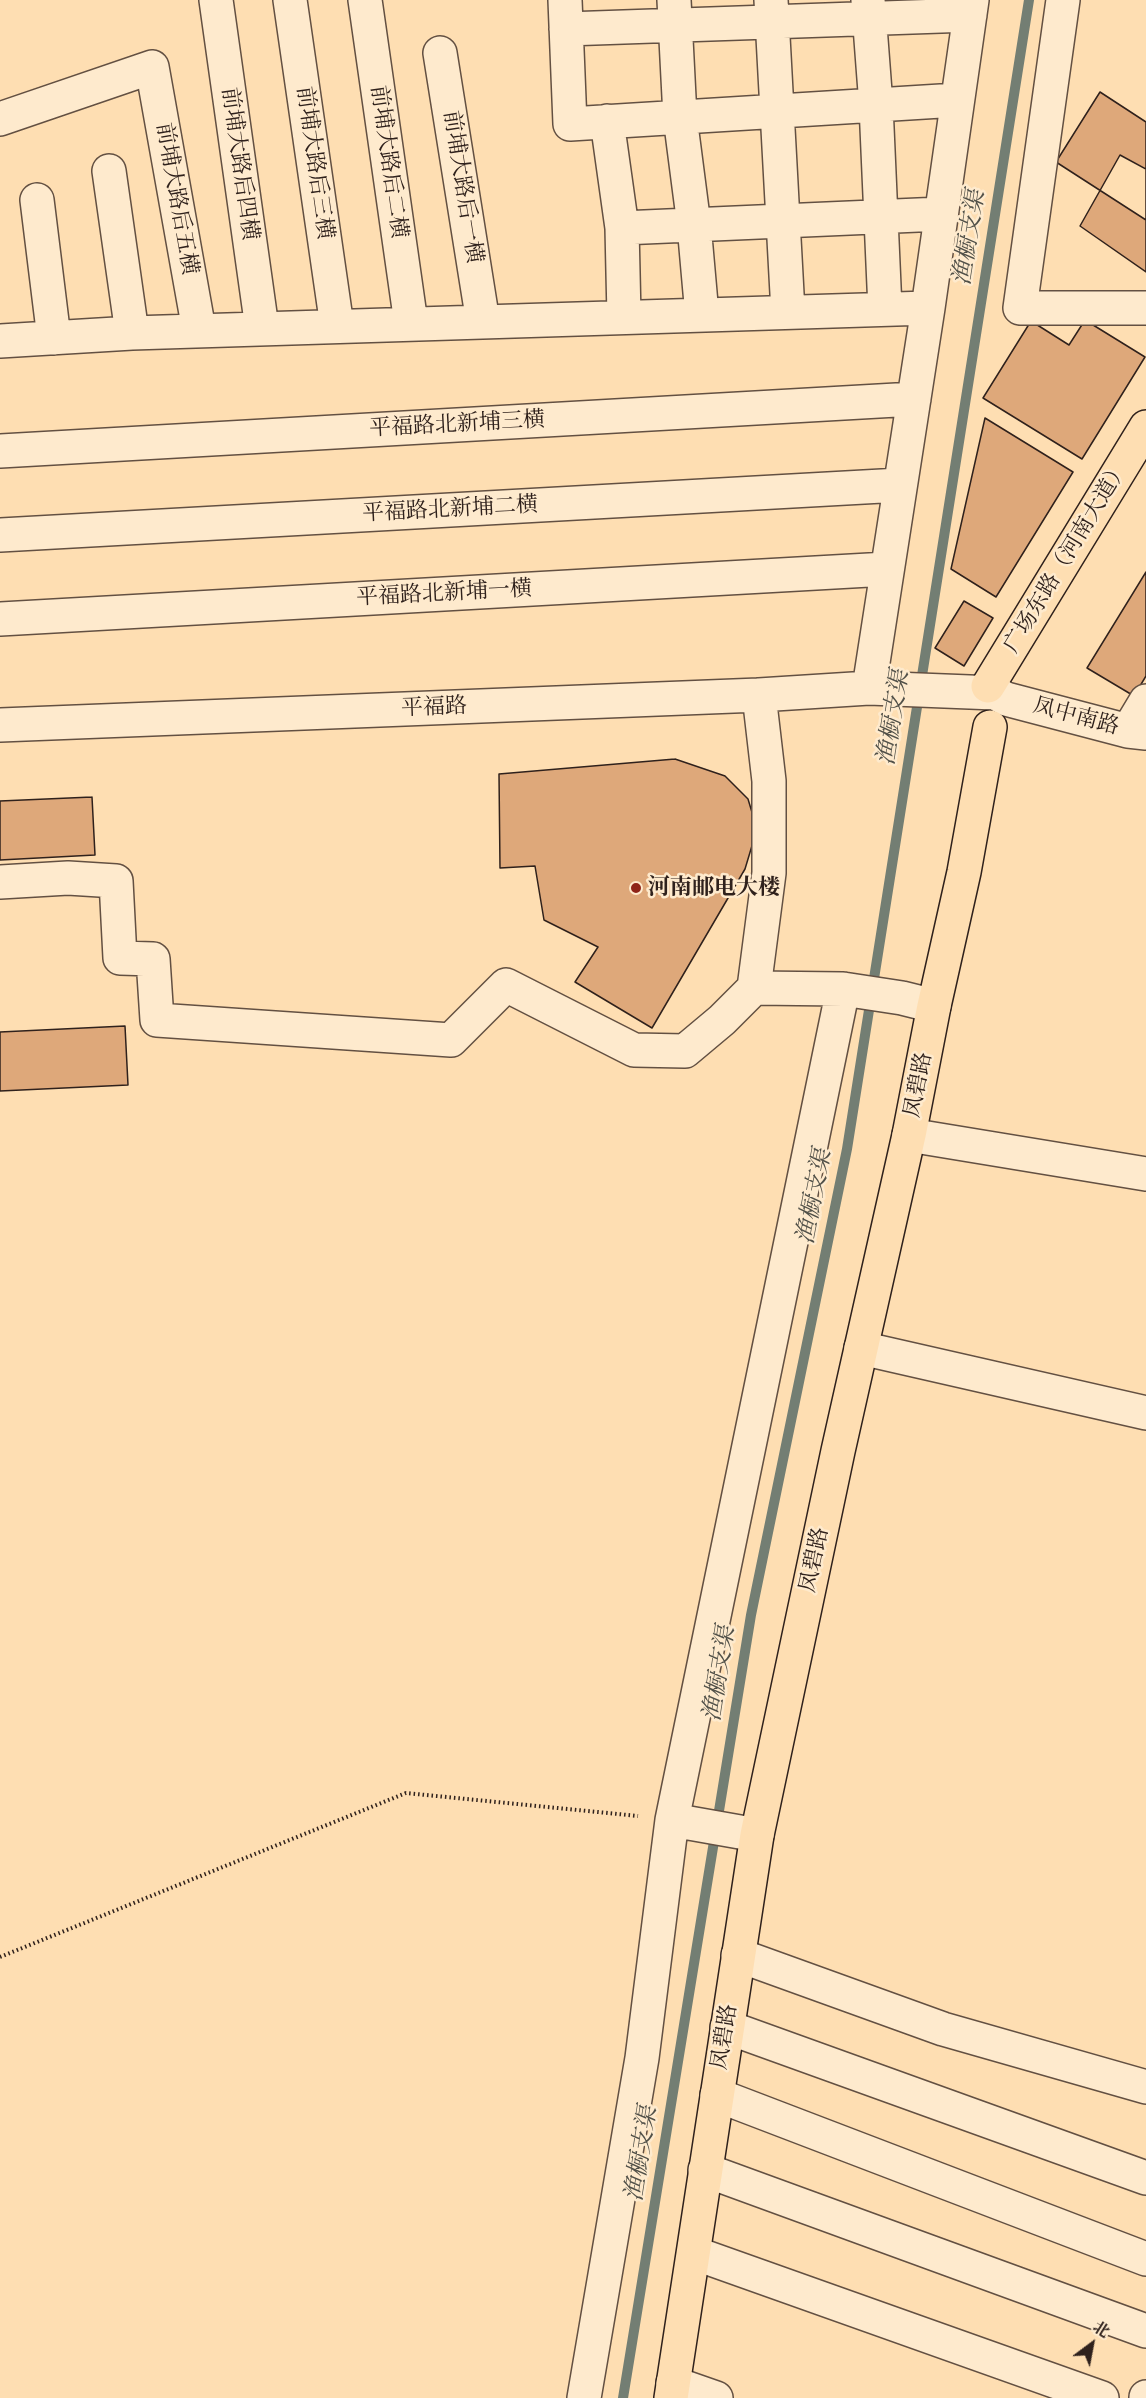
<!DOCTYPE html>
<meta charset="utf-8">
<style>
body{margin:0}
#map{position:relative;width:1146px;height:2398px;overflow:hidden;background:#fedeb2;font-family:"Gentium Book Plus","Noto Serif SC",serif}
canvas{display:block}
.north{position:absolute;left:1062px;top:2314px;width:60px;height:60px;-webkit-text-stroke:4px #feeacd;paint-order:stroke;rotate:32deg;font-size:16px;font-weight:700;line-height:24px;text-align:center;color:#2f211c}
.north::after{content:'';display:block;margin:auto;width:21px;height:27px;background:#2f211c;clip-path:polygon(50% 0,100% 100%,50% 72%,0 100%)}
</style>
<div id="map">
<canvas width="1146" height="2398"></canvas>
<div class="north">北</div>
</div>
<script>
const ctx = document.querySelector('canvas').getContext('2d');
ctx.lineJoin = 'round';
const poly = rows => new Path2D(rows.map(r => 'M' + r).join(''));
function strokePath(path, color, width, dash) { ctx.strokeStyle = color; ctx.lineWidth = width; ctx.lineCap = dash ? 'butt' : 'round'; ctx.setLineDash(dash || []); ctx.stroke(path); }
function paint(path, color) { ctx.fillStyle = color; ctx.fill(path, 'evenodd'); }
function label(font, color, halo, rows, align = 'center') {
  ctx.font = font + ' "Gentium Book Plus","Noto Serif SC",serif'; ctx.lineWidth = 5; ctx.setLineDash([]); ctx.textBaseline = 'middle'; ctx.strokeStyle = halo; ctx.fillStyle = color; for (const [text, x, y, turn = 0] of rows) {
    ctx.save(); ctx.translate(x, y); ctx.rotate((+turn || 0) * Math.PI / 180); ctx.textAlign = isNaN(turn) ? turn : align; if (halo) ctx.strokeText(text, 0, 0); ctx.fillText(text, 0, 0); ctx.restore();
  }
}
const stream = poly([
 [623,2398,751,1615,847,1149,1029,0]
]);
const building = poly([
 [1100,92,1146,122,1146,220,1056,162,1100,92],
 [1120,155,1146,169,1146,272,1080,226,1120,155],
 [1085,320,1145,357,1082,459,983,398,1031,321,1069,345,1085,320],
 [985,418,1073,472,996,597,951,569,985,418],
 [1146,572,1146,676,1134,696,1087,668,1146,572],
 [964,601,993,618,964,666,935,648,964,601],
 [675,759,725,776,748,799,757,829,745,869,652,1028,575,982,598,947,544,920,535,866,500,868,499,774,675,759],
 [92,797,95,855,0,860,0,801,92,797],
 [125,1026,128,1085,0,1091,0,1032,125,1026]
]);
const path = poly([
 [0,1957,406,1793,638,1816]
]);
const minor = poly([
 [216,0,262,328],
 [290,0,337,326],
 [365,0,411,323],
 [565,0,570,124,957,100],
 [674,0,680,117,694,225,702,315],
 [771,0,788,312],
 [868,0,876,105,885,309],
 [1063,0,1020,308,1146,308],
 [566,29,970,15],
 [440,53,483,322],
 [0,119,152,67,199,330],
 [607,121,622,228,624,317],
 [109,171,132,333],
 [37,200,54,338],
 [622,228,941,214],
 [0,341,132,333,928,308],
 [0,451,914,399],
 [0,535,900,485],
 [0,619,887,569],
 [869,688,928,308,972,0],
 [0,725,759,695,869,688,995,693,1006,699,1128,731,1146,733],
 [1128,731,1146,701],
 [0,882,68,878,116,881,120,958,153,959,157,1020,451,1040,506,985,634,1050,685,1051,722,1020,754,988,769,873,769,781,759,695],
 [754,988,843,989,902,998,934,1006],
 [909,1135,1146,1174],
 [861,1348,1146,1413],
 [672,1820,757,1835],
 [738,1955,943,2029,1146,2087],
 [727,2027,1146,2178],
 [717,2095,1146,2259],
 [705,2170,1146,2331],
 [694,2253,1102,2398],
 [673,2383,716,2398],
 [584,2398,642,2058,672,1820,843,989],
 [1146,2398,1146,2397]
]);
const major = poly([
 [988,686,1146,427],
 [671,2398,757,1835,838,1451,909,1135,934,1006,964,872,990,727]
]);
const markers = [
 [636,888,6,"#8f2418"]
];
const streetNames = [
 ["前埔大路后二横",388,162,82],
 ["前埔大路后三横",314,163,82],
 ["前埔大路后四横",239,164,82],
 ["前埔大路后一横",462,187,81],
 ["前埔大路后五横",176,199,80],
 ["平福路北新埔三横",457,425,-3],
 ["平福路北新埔二横",450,510,-3],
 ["广场东路（河南大道）",1067,557,-59],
 ["平福路北新埔一横",444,594,-3],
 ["平福路",434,708,-2],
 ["凤中南路",1076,717,15],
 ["凤碧路",919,1085,-79],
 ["凤碧路",815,1560,-78],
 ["凤碧路",725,2037,-81]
];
const poiNames = [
 ["河南邮电大楼",648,888]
];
const waterNames = [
 ["渔橱支渠",970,238,-81],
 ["渔橱支渠",894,718,-81],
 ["渔橱支渠",815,1197,-79],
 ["渔橱支渠",720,1674,-81],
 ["渔橱支渠",642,2154,-81]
];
strokePath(stream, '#737e73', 10);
paint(building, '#dea87a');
strokePath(building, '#2f211c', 1.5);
strokePath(minor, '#635042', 36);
strokePath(major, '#2f211c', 36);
strokePath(path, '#2f211c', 4, [1.5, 3]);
strokePath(minor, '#feeacd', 33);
strokePath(major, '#fedeb2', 33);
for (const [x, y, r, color] of markers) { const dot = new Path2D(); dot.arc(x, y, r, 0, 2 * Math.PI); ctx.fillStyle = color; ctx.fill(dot); strokePath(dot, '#feeacd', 2); }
label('22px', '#2f211c', '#feeacd', streetNames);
label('bold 22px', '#2f211c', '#feeacd', poiNames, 'left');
label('italic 24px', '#515048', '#feeacd', waterNames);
</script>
